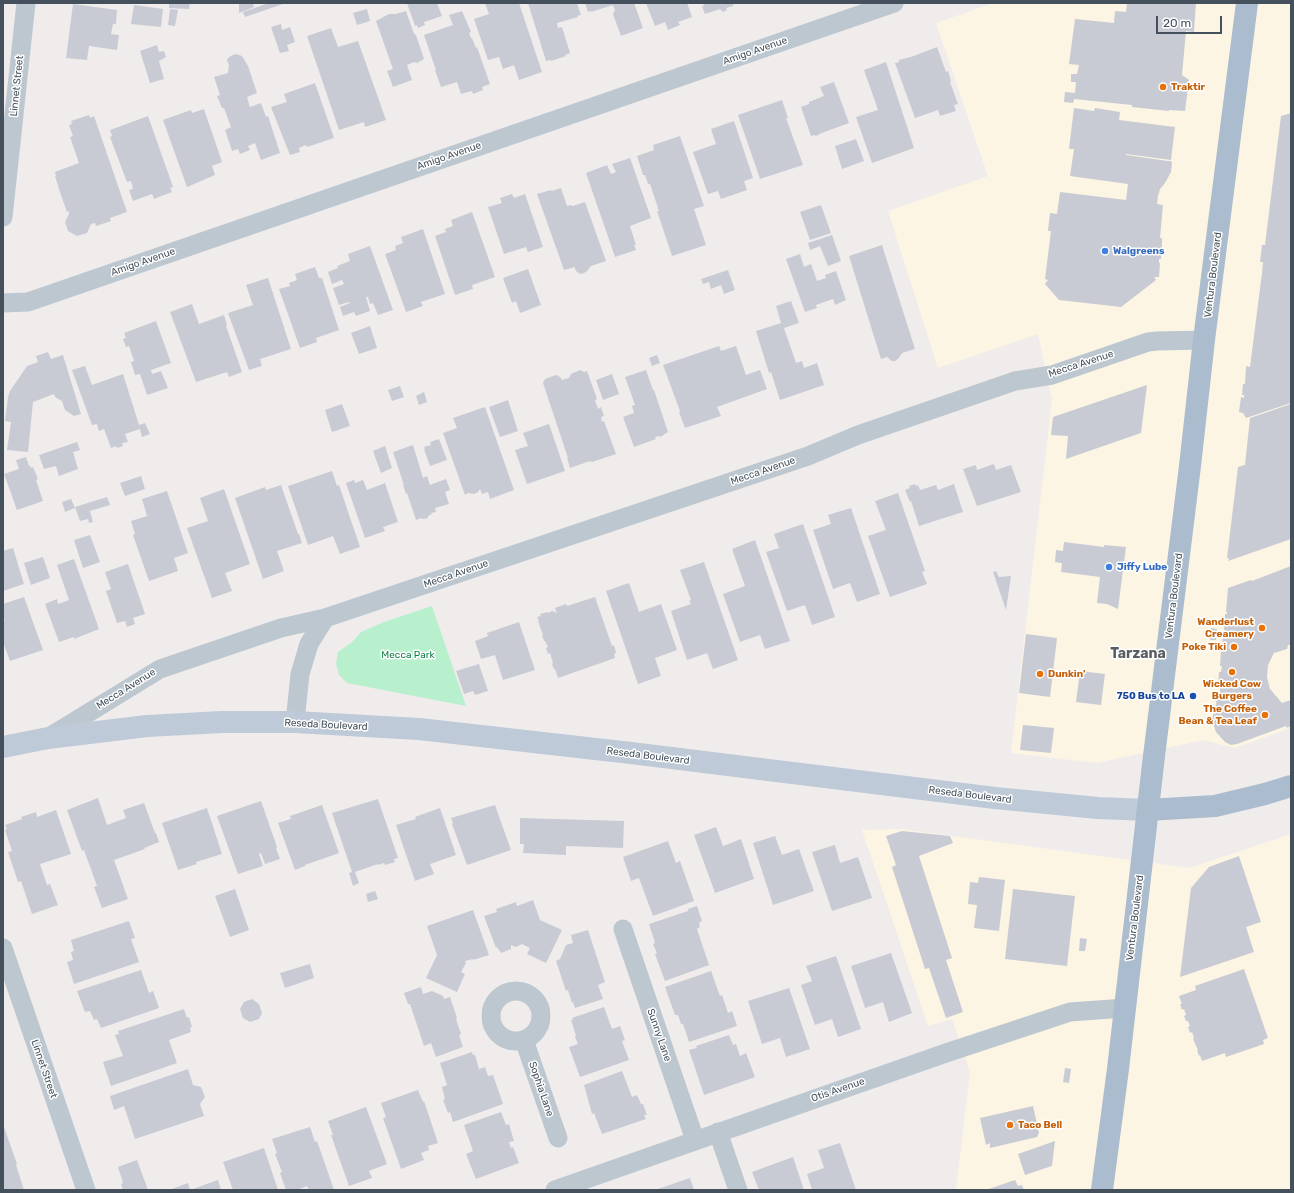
<!DOCTYPE html>
<style>
body{margin:0}
#map{position:relative;width:1294px;height:1193px;overflow:hidden;background:#f0ecec;font-family:Rubik,sans-serif}
canvas{display:block}
.frame{position:absolute;inset:0;border:4px solid #44505b;pointer-events:none}
.scale{position:absolute;left:1156px;top:16px;width:66px;height:18px;box-sizing:border-box;border:2px solid #44505b;border-top:0;padding-left:5px;font-size:12px;line-height:14px;white-space:nowrap;color:#44505b;-webkit-text-stroke:3px #fff;paint-order:stroke}
</style>
<div id="map">
<canvas width="1294" height="1193"></canvas>
<div class="frame"></div>
<div class="scale">20 m</div>
</div>
<script>
const ctx = document.querySelector('canvas').getContext('2d');
ctx.lineJoin = 'round';
function paint(path, color) { ctx.fillStyle = color; ctx.fill(path, 'evenodd'); }
const poly = rows => new Path2D(rows.map(r => 'M' + r).join(''));
function strokePath(path, color, width, dash) { ctx.strokeStyle = color; ctx.lineWidth = width; ctx.lineCap = dash ? 'butt' : 'round'; ctx.setLineDash(dash || []); ctx.stroke(path); }
function label(font, color, halo, rows, align = 'center') {
  ctx.font = font + ' Rubik,sans-serif'; ctx.lineWidth = 3; ctx.setLineDash([]); ctx.textBaseline = 'middle'; ctx.strokeStyle = halo; ctx.fillStyle = color; for (const [text, x, y, turn = 0] of rows) {
    ctx.save(); ctx.translate(x, y); ctx.rotate((+turn || 0) * Math.PI / 180); ctx.textAlign = isNaN(turn) ? turn : align; if (halo) ctx.strokeText(text, 0, 0); ctx.fillText(text, 0, 0); ctx.restore();
  }
}
const commercial = poly([
 [994,3,1291,3,1291,728,1235,748,1203,740,1097,763,1011,753,1052,400,1038,334,938,368,888,211,988,176,936,23],
 [900,829,1190,868,1291,834,1291,1190,956,1190,970,1072,952,1019,928,1026,862,830]
]);
const green = poly([
 [432,606,466,706,347,683,339,675,336,664,338,652,352,642,361,632,384,622]
]);
const building = poly([
 [169,3,190,3,189,9,169,8],
 [239,3,253,3,254,7,239,13],
 [269,3,286,3,245,17,243,12],
 [407,3,437,3,442,16,424,22,425,25,418,28,417,25,415,26],
 [485,3,519,3,542,72,519,80,514,65,503,69,499,57,488,60,474,19,489,14],
 [528,3,577,3,581,15,577,16,578,17,557,23,558,28,562,27,570,53,565,55,566,56,551,61,551,60,546,61],
 [585,3,634,3,643,28,621,36,613,14,615,10,613,5,591,12,591,11,588,12],
 [646,3,687,3,692,17,678,22,680,25,668,30,665,22,655,26],
 [703,3,733,3,733,6,726,8,727,10,723,12,720,9,705,14,702,6,704,6],
 [1127,3,1196,3,1194,32,1186,31,1182,75,1189,80,1185,111,1169,110,1169,111,1132,107,1132,105,1074,99,1073,103,1064,102,1065,92,1075,93,1076,82,1071,82,1071,74,1077,74,1079,65,1069,64,1075,19,1114,23,1115,11,1126,12],
 [73,4,117,10,116,24,113,24,111,34,119,35,117,50,89,46,87,60,66,58],
 [134,5,163,9,161,27,131,24],
 [170,9,178,10,175,26,168,25],
 [367,9,370,21,357,25,353,13],
 [406,11,414,34,416,35,424,59,417,63,414,62,407,65,412,80,393,87,387,71,393,69,376,21,389,14,396,14],
 [462,11,471,32,469,33,471,38,472,38,476,48,477,47,490,84,482,87,483,90,473,94,472,91,461,94,457,82,441,87,435,70,436,70,424,35,453,25,449,15],
 [281,24,282,30,290,27,295,42,287,45,289,51,280,53,271,27],
 [331,28,338,47,358,41,386,120,365,127,364,122,339,130,307,36],
 [157,45,159,52,164,51,166,57,159,61,164,79,150,83,140,51],
 [937,47,946,72,948,71,951,81,950,82,958,104,954,105,956,111,940,116,938,110,915,118,895,63,899,62,899,60,914,56],
 [233,55,236,54,242,56,248,66,257,93,247,97,250,107,261,103,266,117,268,116,280,153,261,160,255,143,248,146,250,150,240,154,238,149,232,151,225,130,231,127,224,108,222,108,217,96,220,95,214,77,228,73,229,65,227,60,229,57],
 [886,62,914,148,872,163,856,117,878,110,864,70],
 [834,82,849,123,819,134,819,135,815,136,815,135,811,136,801,107,809,104,809,102,824,96,820,87],
 [315,83,334,138,307,147,306,145,299,148,300,152,290,155,271,107,287,102,284,94],
 [782,100,788,118,786,118,803,165,760,179,738,115],
 [1074,108,1094,111,1095,108,1120,112,1119,120,1175,127,1171,160,1126,154,1126,155,1168,161,1171,161,1172,163,1171,172,1165,183,1160,189,1158,196,1157,204,1163,205,1160,238,1162,238,1162,243,1161,259,1159,259,1159,263,1160,263,1159,277,1154,277,1156,280,1121,307,1059,300,1045,284,1048,280,1045,279,1051,231,1048,231,1050,213,1057,214,1060,192,1126,200,1128,184,1070,176,1074,149,1069,149],
 [204,109,222,162,212,166,215,175,187,187,163,120,191,110,192,113],
 [1291,113,1291,403,1246,418,1243,413,1239,412,1241,397,1244,398,1244,395,1242,395,1243,384,1245,384,1246,366,1250,367,1262,273,1263,262,1260,262,1262,245,1265,245,1281,116],
 [89,115,90,118,94,116,127,212,110,218,111,221,96,226,95,223,91,224,87,233,77,236,68,231,65,222,69,214,69,211,67,212,60,192,55,176,56,176,55,172,79,163,70,137,73,136,69,125,72,124,71,121],
 [148,116,173,187,170,188,172,192,154,199,152,194,133,201,129,190,133,189,131,181,127,182,110,137,112,136,110,130],
 [734,121,753,178,744,181,747,190,721,199,718,191,708,194,693,152,716,144,711,129],
 [680,136,704,206,694,209,706,245,672,256,657,211,659,211,650,184,648,184,645,175,643,175,637,156,654,150,653,145],
 [856,139,864,161,842,169,835,146],
 [630,158,651,218,630,226,636,245,634,245,636,250,615,257,586,173,607,165,611,174,616,172,612,164],
 [561,188,567,206,570,205,573,206,585,202,606,261,591,266,587,271,584,273,581,274,577,272,575,269,575,267,564,270,537,194,551,190,552,191],
 [512,194,514,198,525,194,543,247,528,252,526,247,504,254,488,207,502,203,500,198],
 [821,205,831,233,810,240,800,212],
 [472,212,495,277,472,285,473,289,455,295,435,236,446,232,445,229,453,226,451,220],
 [423,229,445,294,421,302,423,306,406,312,385,254,396,250,395,246,403,243,401,237],
 [832,235,841,261,828,266,820,246,810,250,808,243],
 [882,245,915,349,902,353,898,359,895,361,892,361,887,357,881,359,849,256],
 [370,246,393,310,378,315,373,303,370,304,368,297,366,297,370,311,356,316,354,312,343,316,340,307,350,303,349,302,339,305,333,288,344,284,342,280,332,284,328,272,338,268,337,266,350,261,348,254],
 [800,254,804,267,811,264,817,281,826,278,825,275,836,271,846,300,835,305,833,299,816,305,817,308,805,312,786,259],
 [315,267,319,278,322,278,339,330,316,338,317,342,300,348,279,289,290,286,289,283,297,280,295,274],
 [528,269,541,305,520,313,516,301,512,303,503,278],
 [728,270,735,290,724,294,721,285,711,289,709,282,703,284,701,279],
 [268,278,291,349,260,359,262,366,249,370,228,313,253,305,246,285],
 [791,301,799,323,784,328,796,363,802,361,804,368,817,363,824,385,780,400,771,372,769,373,756,331,781,323,776,306],
 [192,304,199,324,224,315,227,325,226,326,242,372,229,377,227,372,196,382,170,312],
 [156,321,171,363,151,370,152,374,161,371,168,388,147,395,140,374,135,375,131,362,134,361,129,346,126,347,123,339,126,338,124,333],
 [370,326,377,348,359,354,351,333],
 [719,346,721,351,736,346,746,375,760,370,767,389,717,407,721,416,685,428,679,412,680,411,663,365],
 [48,352,51,359,63,355,81,414,74,416,65,410,62,401,55,397,54,394,33,402,28,452,7,450,11,422,5,421,8,397,10,391,27,366,38,362,36,356],
 [657,355,660,363,652,366,649,358],
 [85,366,92,385,123,374,139,425,145,423,150,434,142,437,140,429,125,434,128,442,122,443,123,446,117,448,116,446,111,448,104,429,99,431,97,424,92,425,72,370],
 [580,370,584,372,587,371,597,399,595,400,598,409,601,407,604,416,601,417,602,422,604,421,616,454,592,462,590,461,570,468,567,458,568,458,543,383,545,379,556,375,560,377,562,380,569,378,571,374],
 [646,370,653,390,654,390,668,432,660,437,659,436,655,437,656,439,634,447,623,417,634,413,632,406,635,405,625,377],
 [612,374,619,394,603,400,596,380],
 [1147,385,1141,433,1066,459,1068,436,1051,435,1053,417],
 [400,386,404,397,392,401,388,390],
 [424,392,427,402,419,405,416,396],
 [508,400,518,431,500,437,489,407],
 [342,404,350,426,332,432,325,410],
 [1291,404,1291,539,1228,561,1229,558,1227,558,1238,467,1245,465,1250,418],
 [485,407,514,490,490,499,488,492,482,494,480,489,478,492,474,494,468,493,465,495,443,433,457,428,453,418],
 [549,424,565,471,527,484,515,450,528,446,523,433],
 [439,439,447,460,430,466,424,449,425,449,424,447,431,445,430,442],
 [77,442,80,450,73,452,78,469,59,476,56,466,44,469,39,455],
 [413,445,423,478,427,476,430,485,446,479,450,490,445,492,449,504,435,508,436,512,431,513,432,514,428,516,428,518,423,519,421,518,416,520,407,493,406,494,403,485,404,485,393,452],
 [385,446,392,468,381,473,373,451],
 [26,457,29,466,30,465,31,468,33,467,38,479,36,480,43,501,17,510,4,474,19,469,16,460],
 [994,464,996,470,1011,465,1021,492,977,506,963,469,976,465,977,470],
 [332,471,337,486,339,485,360,547,340,554,333,536,308,545,288,486],
 [141,476,145,489,125,496,120,483],
 [354,480,355,483,363,480,367,490,385,483,398,522,383,527,385,531,365,538,346,483],
 [915,484,916,486,918,485,920,490,936,485,938,490,954,484,963,512,919,526,911,501,910,502,905,490,910,488,909,486],
 [281,485,298,534,299,534,302,543,277,551,284,571,263,579,235,498,265,487,266,490],
 [224,489,250,564,225,573,232,591,212,598,187,528,208,521,200,498],
 [167,491,188,553,174,558,178,571,149,581,133,535,135,534,131,521,147,516,142,499],
 [898,493,925,571,922,572,927,584,890,597,868,536,886,530,875,501],
 [107,497,110,505,90,511,93,522,89,523,88,519,80,521,75,507],
 [71,499,75,508,65,512,62,502],
 [851,508,880,594,857,602,850,583,833,589,813,530,831,524,828,515],
 [803,524,835,617,812,625,805,605,787,611,766,552,779,548,774,534],
 [90,535,100,562,83,568,74,540],
 [755,540,790,641,765,649,760,635,740,642,723,594,745,586,732,549],
 [1064,542,1104,547,1104,545,1126,547,1118,609,1107,604,1097,603,1100,577,1061,572,1062,563,1055,562,1056,550,1063,551],
 [13,548,24,584,3,591,3,551],
 [43,557,50,578,31,585,24,563],
 [74,559,99,629,74,639,74,637,59,642,45,604,57,599,58,604,69,600,57,565],
 [704,562,738,660,713,669,707,653,687,660,671,611,691,604,689,601,691,600,680,570],
 [128,564,145,614,133,618,135,624,127,627,125,621,117,623,106,591,111,589,105,572],
 [1291,566,1291,634,1290,645,1288,645,1287,649,1274,653,1268,665,1267,677,1270,689,1282,703,1291,700,1291,726,1287,728,1286,726,1237,744,1231,745,1225,742,1216,732,1213,723,1215,720,1212,719,1214,712,1219,713,1218,707,1216,707,1217,692,1220,692,1220,688,1218,688,1219,672,1221,672,1222,666,1220,666,1221,651,1223,652,1224,648,1222,648,1223,633,1225,633,1225,630,1224,630,1225,614,1227,614,1227,612,1226,612,1228,588,1251,580,1252,581],
 [996,571,999,577,1011,576,1006,610,993,572],
 [629,583,639,612,661,604,677,650,655,658,661,676,638,684,606,591],
 [24,597,43,650,10,661,3,642,3,621,5,620,3,618,3,604],
 [595,597,612,646,614,645,616,653,614,654,615,658,558,678,555,669,554,669,552,664,553,663,550,653,548,654,546,648,548,647,545,641,544,641,542,635,543,635,538,621,539,621,537,617,541,616,540,614,548,612,548,613,552,611,557,613,555,608,566,604,567,606],
 [519,622,535,670,503,680,495,655,481,659,475,641,488,636,487,633],
 [1211,628,1217,629,1216,640,1210,640],
 [1026,634,1057,638,1050,697,1019,693],
 [479,664,488,691,475,695,473,691,464,694,456,671],
 [1080,671,1105,674,1101,705,1076,702],
 [1023,725,1054,728,1051,753,1020,750],
 [98,798,107,825,126,818,123,810,144,803,155,833,156,833,159,842,144,848,145,849,114,860,128,899,102,908,94,887,97,886,84,850,82,851,67,810],
 [378,799,398,858,394,859,395,862,385,865,384,863,378,865,378,864,355,872,359,883,353,886,349,873,352,872,332,813],
 [261,801,277,847,276,848,280,859,265,864,261,853,259,854,263,866,238,874,217,816],
 [322,805,339,853,305,865,305,866,295,870,278,823,291,819,290,816],
 [495,805,511,850,467,865,452,824,453,823,451,818],
 [207,808,222,854,196,862,197,864,178,870,162,823],
 [440,808,456,855,430,864,434,874,415,881,396,825,416,819,415,817],
 [56,810,71,854,40,864,47,885,50,884,58,905,32,914,21,881,18,882,8,852,12,851,5,830,7,829,5,825,22,819,21,817,36,812,37,817],
 [520,818,624,821,623,848,566,846,566,855,523,853,524,844,520,844],
 [716,827,723,846,741,839,754,879,715,893,694,835],
 [902,831,950,836,953,843,919,856,952,958,946,960,963,1012,946,1018,929,968,925,969,892,867,896,865,886,836],
 [775,836,782,855,799,849,814,891,773,905,753,843],
 [668,841,676,863,680,861,694,901,653,916,639,878,631,881,623,857],
 [835,845,840,863,858,857,872,898,832,911,812,852],
 [1239,856,1261,922,1246,927,1254,952,1180,977,1191,888,1209,867],
 [979,877,1005,880,999,931,974,928,977,905,968,904,970,882,978,883],
 [235,889,249,930,230,937,215,896],
 [1013,889,1075,896,1067,966,1005,959],
 [375,891,378,899,368,902,366,894],
 [533,900,540,920,562,930,546,963,527,954,530,948,522,944,516,947,511,945,511,949,501,953,497,947,496,948,484,916,497,912,496,909,516,902,517,906],
 [697,906,702,921,699,923,700,927,697,929,709,965,665,981,655,954,657,953,653,944,655,943,649,924,688,911,688,909],
 [473,910,489,955,473,960,473,959,465,961,466,963,461,972,465,974,457,992,426,978,437,955,427,926],
 [129,921,135,938,131,939,139,962,74,984,67,962,73,960,71,952,74,951,71,940],
 [588,930,605,982,598,985,603,999,575,1008,573,1002,572,1003,568,990,566,991,556,961,560,959,566,945,573,943,571,935],
 [1080,938,1087,939,1085,951,1079,951],
 [891,953,912,1013,889,1022,883,1002,865,1008,851,966],
 [836,956,861,1029,838,1037,832,1019,815,1025,801,985,812,981,806,966],
 [310,964,314,978,285,988,280,973],
 [1244,969,1268,1038,1263,1040,1264,1044,1226,1057,1225,1053,1202,1061,1200,1055,1199,1056,1197,1050,1198,1050,1193,1039,1194,1038,1192,1032,1190,1033,1188,1027,1190,1026,1188,1021,1186,1021,1184,1016,1186,1015,1184,1009,1182,1010,1180,1004,1182,1004,1179,996,1196,990,1195,986],
 [141,970,149,993,153,991,159,1008,101,1028,97,1019,94,1020,90,1011,85,1012,77,991],
 [711,971,720,996,722,995,728,1013,732,1011,737,1026,689,1042,683,1024,681,1024,678,1015,675,1015,665,987],
 [421,987,423,994,432,991,443,996,444,999,450,997,457,1018,456,1019,461,1034,459,1035,463,1047,436,1057,431,1043,424,1046,410,1004,408,1004,404,993],
 [789,988,810,1049,786,1057,780,1038,762,1044,748,1001],
 [252,999,259,1004,262,1013,259,1019,250,1022,243,1018,240,1009,244,1002],
 [604,1007,612,1029,620,1026,625,1040,622,1041,629,1060,580,1077,569,1047,578,1044,575,1037,576,1036,571,1020,573,1020,572,1018],
 [184,1009,187,1018,189,1017,192,1027,190,1028,191,1032,169,1040,177,1063,111,1086,103,1062,123,1056,115,1035,119,1034,118,1031],
 [729,1035,733,1045,736,1044,740,1056,746,1053,755,1077,704,1095,689,1050,697,1048,696,1046],
 [472,1052,473,1055,475,1055,479,1069,485,1067,488,1076,493,1075,503,1104,453,1122,450,1112,448,1113,443,1100,445,1099,442,1087,447,1085,440,1063],
 [1065,1068,1071,1069,1069,1083,1063,1082],
 [188,1069,193,1085,201,1087,205,1097,200,1104,204,1116,135,1139,124,1106,114,1110,110,1096],
 [622,1071,632,1097,637,1095,641,1104,643,1104,647,1115,644,1115,646,1119,602,1134,594,1113,592,1114,584,1085],
 [418,1090,423,1102,424,1101,438,1143,428,1146,429,1150,421,1153,424,1160,401,1169,383,1118,386,1117,381,1103],
 [1033,1106,1039,1133,1037,1137,990,1148,990,1143,986,1145,980,1118],
 [366,1107,387,1164,369,1171,372,1178,349,1186,331,1135,333,1135,328,1121],
 [501,1112,506,1125,509,1124,514,1141,509,1142,511,1148,513,1147,519,1163,476,1179,466,1154,473,1151,464,1125],
 [3,1124,17,1164,16,1165,24,1190,3,1190],
 [310,1127,315,1142,317,1141,334,1190,309,1190,307,1186,297,1190,286,1190,280,1173,282,1172,275,1154,277,1153,272,1139],
 [1055,1141,1052,1166,1025,1175,1018,1154],
 [840,1143,856,1190,812,1190,807,1174,824,1168,818,1150],
 [264,1148,278,1190,233,1190,223,1162],
 [793,1157,804,1190,759,1190,752,1172],
 [137,1160,148,1190,123,1190,121,1184,123,1183,118,1167],
 [690,1178,694,1190,655,1190],
 [218,1180,221,1190,169,1190,188,1183,190,1190],
 [1015,1180,1018,1186,1022,1185,1024,1190,986,1190]
]);
const street = poly([
 [3,217,26,3],
 [3,303,28,302,894,3],
 [295,722,300,674,309,644,325,618],
 [49,737,160,669,281,628,325,618,808,456,858,435,1015,381,1052,375,1148,342,1157,341,1204,340],
 [623,929,695,1140],
 [3,948,86,1190],
 '491 1016a25 25 0 1 1 50 0a25 25 0 1 1-50 0Z',
 [524,1040,558,1138],
 [718,1132,738,1190],
 [555,1190,946,1053,1070,1012,1125,1008]
]);
const secondary = poly([
 [3,747,48,738,147,726,222,722,295,722,419,729,631,753,995,798,1098,808,1148,810]
]);
const primary = poly([
 [1148,810,1215,806,1265,794,1291,786],
 [1102,1190,1118,1069,1154,756,1190,466,1204,340,1247,3]
]);
const markers = [
 [1163,87,4,"#e8710a"],
 [1105,251,4,"#3f7fe0"],
 [1109,567,4,"#3f7fe0"],
 [1262,628,4,"#e8710a"],
 [1234,647,4,"#e8710a"],
 [1232,672,4,"#e8710a"],
 [1040,674,4,"#e8710a"],
 [1193,696,4,"#1a4fb4"],
 [1265,715,4,"#e8710a"],
 [1010,1125,4,"#e8710a"]
];
const streetNames = [
 ["Amigo Avenue",755,51,-19],
 ["Linnet Street",17,86,-84],
 ["Amigo Avenue",449,156,-19],
 ["Amigo Avenue",143,262,-19],
 ["Ventura Boulevard",1213,275,-83],
 ["Mecca Avenue",1081,364,-18],
 ["Mecca Avenue",763,471,-19],
 ["Mecca Avenue",456,574,-19],
 ["Ventura Boulevard",1174,596,-83],
 ["Mecca Avenue",126,689,-32],
 ["Reseda Boulevard",326,725,3],
 ["Reseda Boulevard",648,756,7],
 ["Reseda Boulevard",970,795,7],
 ["Ventura Boulevard",1135,918,-83],
 ["Sunny Lane",659,1035,71],
 ["Linnet Street",44,1069,71],
 ["Sophia Lane",541,1089,71],
 ["Otis Avenue",838,1090,-19]
];
const foodNames = [
 ["Traktir",1171,87],
 ["Wanderlust",1254,622,"right"],
 ["Creamery",1254,634,"right"],
 ["Poke Tiki",1226,647,"right"],
 ["Dunkin'",1048,674],
 ["Wicked Cow",1232,684,"center"],
 ["Burgers",1232,696,"center"],
 ["The Coffee",1257,709,"right"],
 ["Bean & Tea Leaf",1257,721,"right"],
 ["Taco Bell",1018,1125]
];
const shopNames = [
 ["Walgreens",1113,251],
 ["Jiffy Lube",1117,567]
];
const parkNames = [
 ["Mecca Park",408,655]
];
const transitNames = [
 ["750 Bus to LA",1185,696]
];
const districtNames = [
 ["Tarzana",1138,654]
];
paint(commercial, '#fcf5e4');
paint(green, '#b8f0ce');
paint(building, '#c8cbd3');
strokePath(street, '#bcc7d0', 19);
strokePath(secondary, '#becad7', 22);
strokePath(primary, '#aabccd', 22);
for (const [x, y, r, color] of markers) { const dot = new Path2D(); dot.arc(x, y, r, 0, 2 * Math.PI); ctx.fillStyle = color; ctx.fill(dot); strokePath(dot, '#fff', 1.5); }
label('10px', '#44505b', '#fff', streetNames);
label('bold 10px', '#c56008', '#fff', foodNames, 'left');
label('bold 10px', '#366cbe', '#fff', shopNames, 'left');
label('10px', '#127f49', '#fff', parkNames);
label('bold 10px', '#164399', '#fff', transitNames, 'right');
label('bold 14px', '#595d62', '#fff', districtNames);
</script>
